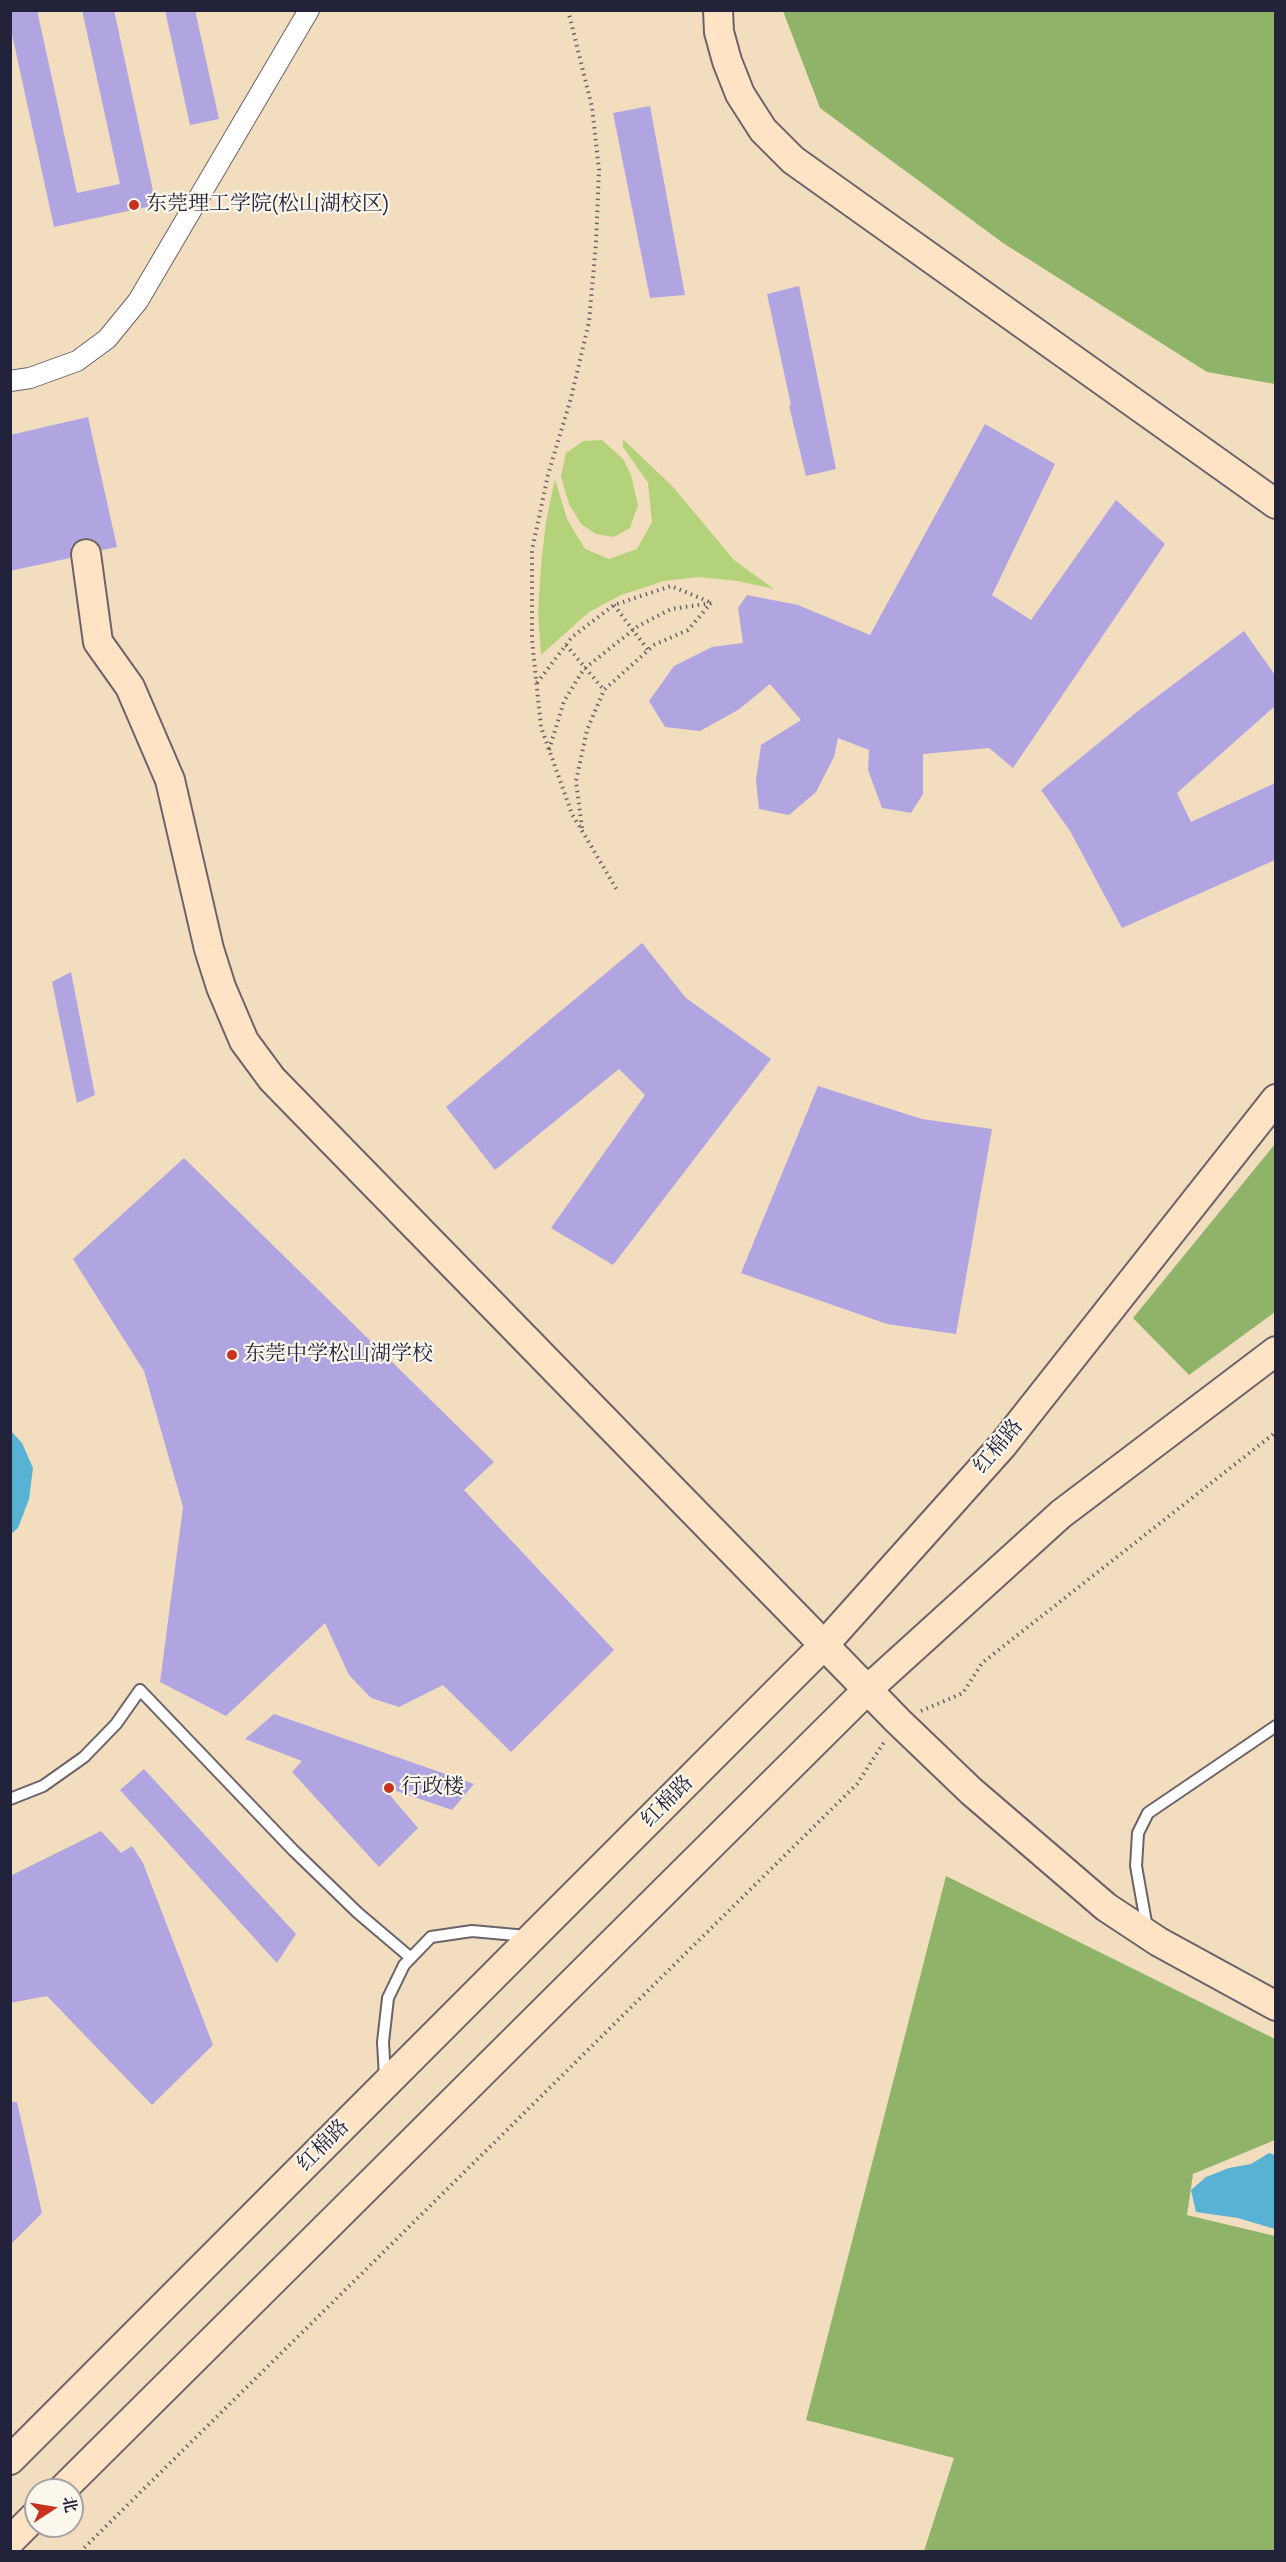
<!DOCTYPE html>
<meta charset="utf-8">
<style>
body{margin:0}
#map{position:relative;width:1286px;height:2562px;overflow:hidden;background:#f2ddbf;font-family:"IM FELL Great Primer","Noto Serif SC",serif}
canvas{display:block}
.frame{position:absolute;inset:0;border:12px solid #22223b;pointer-events:none}
.north{position:absolute;left:24px;top:2478px;width:60px;height:60px;box-sizing:border-box;background:#fbf7ec;border:2px solid #a4a2a5;border-radius:50%;rotate:78deg;font-size:16px;font-weight:700;line-height:24px;text-align:center;color:#22223b}
.north::after{content:'';display:block;margin:auto;width:21px;height:27px;background:#c8321e;clip-path:polygon(50% 0,100% 100%,50% 72%,0 100%)}
</style>
<div id="map">
<canvas width="1286" height="2562"></canvas>
<div class="frame"></div>
<div class="north">北</div>
</div>
<script>
const ctx = document.querySelector('canvas').getContext('2d');
ctx.lineJoin = 'round';
function paint(path, color) { ctx.fillStyle = color; ctx.fill(path, 'evenodd'); }
const poly = rows => new Path2D(rows.map(r => 'M' + r).join(''));
function strokePath(path, color, width, dash) { ctx.strokeStyle = color; ctx.lineWidth = width; ctx.lineCap = dash ? 'butt' : 'round'; ctx.setLineDash(dash || []); ctx.stroke(path); }
function label(font, color, halo, rows, align = 'center') {
  ctx.font = font + ' "IM FELL Great Primer","Noto Serif SC",serif'; ctx.lineWidth = 4.5; ctx.setLineDash([]); ctx.textBaseline = 'middle'; ctx.strokeStyle = halo; ctx.fillStyle = color; for (const [text, x, y, turn = 0] of rows) {
    ctx.save(); ctx.translate(x, y); ctx.rotate((+turn || 0) * Math.PI / 180); ctx.textAlign = isNaN(turn) ? turn : align; if (halo) ctx.strokeText(text, 0, 0); ctx.fillText(text, 0, 0); ctx.restore();
  }
}
const green = poly([
 [623,439,673,487,734,560,774,589,738,581,698,577,664,581,621,595,589,612,541,655,538,612,541,566,546,522,555,479,567,519,585,549,609,559,637,549,652,522,648,483,623,447],
 [602,440,623,459,631,475,638,505,630,528,614,537,596,534,581,524,569,504,561,476,566,453,583,441]
]);
const forest = poly([
 [783,11,1275,11,1275,384,1207,372,1003,243,820,108],
 [1275,1144,1275,1312,1189,1375,1133,1318],
 [946,1876,1275,2039,1275,2140,1193,2174,1187,2215,1275,2236,1275,2551,924,2551,954,2458,806,2420]
]);
const water = poly([
 [10,1430,22,1443,33,1468,29,1499,18,1528,11,1534],
 [1269,2153,1275,2155,1275,2229,1238,2218,1196,2212,1191,2190,1206,2177,1229,2168,1251,2164]
]);
const building = poly([
 [10,10,37,10,77,193,120,184,82,10,114,10,156,205,54,227,10,25],
 [165,10,195,10,219,119,190,125],
 [650,106,685,295,650,298,613,113],
 [799,286,836,469,806,476,789,406,791,405,767,294],
 [88,417,117,547,102,550,93,539,83,538,71,547,70,558,10,571,10,435],
 [985,424,1055,464,992,595,1031,620,1116,500,1165,544,1013,768,989,748,923,754,923,794,911,813,882,808,868,770,869,750,838,738,834,757,816,792,789,815,759,809,756,780,761,745,801,720,770,684,738,710,700,731,665,727,649,701,674,666,712,647,743,643,738,608,747,595,798,605,870,635],
 [1244,631,1275,675,1275,706,1177,793,1191,822,1275,783,1275,860,1122,928,1070,831,1041,790,1138,711],
 [642,943,686,998,771,1059,613,1265,551,1228,645,1095,619,1069,495,1170,446,1107],
 [71,972,95,1095,77,1103,52,982],
 [818,1086,922,1119,992,1129,956,1334,887,1324,741,1273],
 [184,1158,494,1462,464,1490,614,1650,511,1752,443,1685,399,1707,371,1698,349,1675,325,1623,226,1716,160,1682,183,1507,144,1371,73,1259],
 [274,1714,474,1784,452,1810,382,1786,418,1828,379,1867,292,1772,302,1761,245,1739],
 [144,1769,296,1934,277,1963,120,1790],
 [101,1831,121,1853,132,1846,143,1863,213,2045,152,2105,47,1996,10,2003,10,1876],
 [10,2102,17,2102,42,2213,10,2245]
]);
const path = poly([
 [568,10,592,107,599,170,596,243,589,322,571,398,548,475,532,550,532,640,541,727,572,814,617,890],
 [614,605,648,650],
 [566,645,604,690],
 [537,683,572,637,614,605,671,586,712,603,671,609,638,626,584,669,564,701,549,750],
 [582,828,576,781,587,730,604,690,654,645,688,630,711,603],
 [921,1711,963,1693,982,1663,1276,1432],
 [80,2552,857,1784,886,1739]
]);
const lane = poly([
 [10,1799,43,1786,84,1757,116,1724,140,1690,293,1850,358,1913,411,1958],
 [1147,1928,1136,1866,1138,1833,1148,1813,1276,1726],
 [385,2077,383,2042,388,1998,404,1965,431,1937,472,1931,527,1936]
]);
const street = poly([
 [10,381,30,378,77,361,107,339,138,301,309,10]
]);
const secondary = poly([
 [718,10,719,32,727,61,740,94,763,130,793,160,1276,504],
 [86,554,98,642,130,687,170,780,209,949,221,987,244,1041,272,1079,898,1721,971,1791,1106,1907,1159,1942,1276,2006],
 [10,2460,824,1645,1002,1446,1276,1099],
 [62,2490,867,1690,1061,1514,1276,1351],
 [10,2541,36,2515]
]);
const markers = [
 [134,205,6,"#c8321e"],
 [232,1355,6,"#c8321e"],
 [389,1788,6,"#c8321e"]
];
const poiNames = [
 ["东莞理工学院(松山湖校区)",146,205],
 ["东莞中学松山湖学校",244,1355],
 ["行政楼",401,1788]
];
const streetNames = [
 ["红棉路",999,1447,-50],
 ["红棉路",668,1802,-45],
 ["红棉路",324,2146,-45]
];
paint(green, '#b4d279');
paint(forest, '#8fb469');
paint(water, '#57b2d4');
paint(building, '#b1a5e1');
strokePath(lane, '#6b6369', 14);
strokePath(street, '#6b6369', 22);
strokePath(secondary, '#6b6369', 32);
strokePath(path, '#6b6369', 4, [1.5, 4.5]);
strokePath(lane, '#fff', 10);
strokePath(street, '#fff', 20);
strokePath(secondary, '#fee4c5', 28);
for (const [x, y, r, color] of markers) { const dot = new Path2D(); dot.arc(x, y, r, 0, 2 * Math.PI); ctx.fillStyle = color; ctx.fill(dot); strokePath(dot, '#fbf7ec', 2); }
label('21px', '#22223b', '#fbf7ec', poiNames, 'left');
label('21px', '#22223b', '#fbf7ec', streetNames);
</script>
